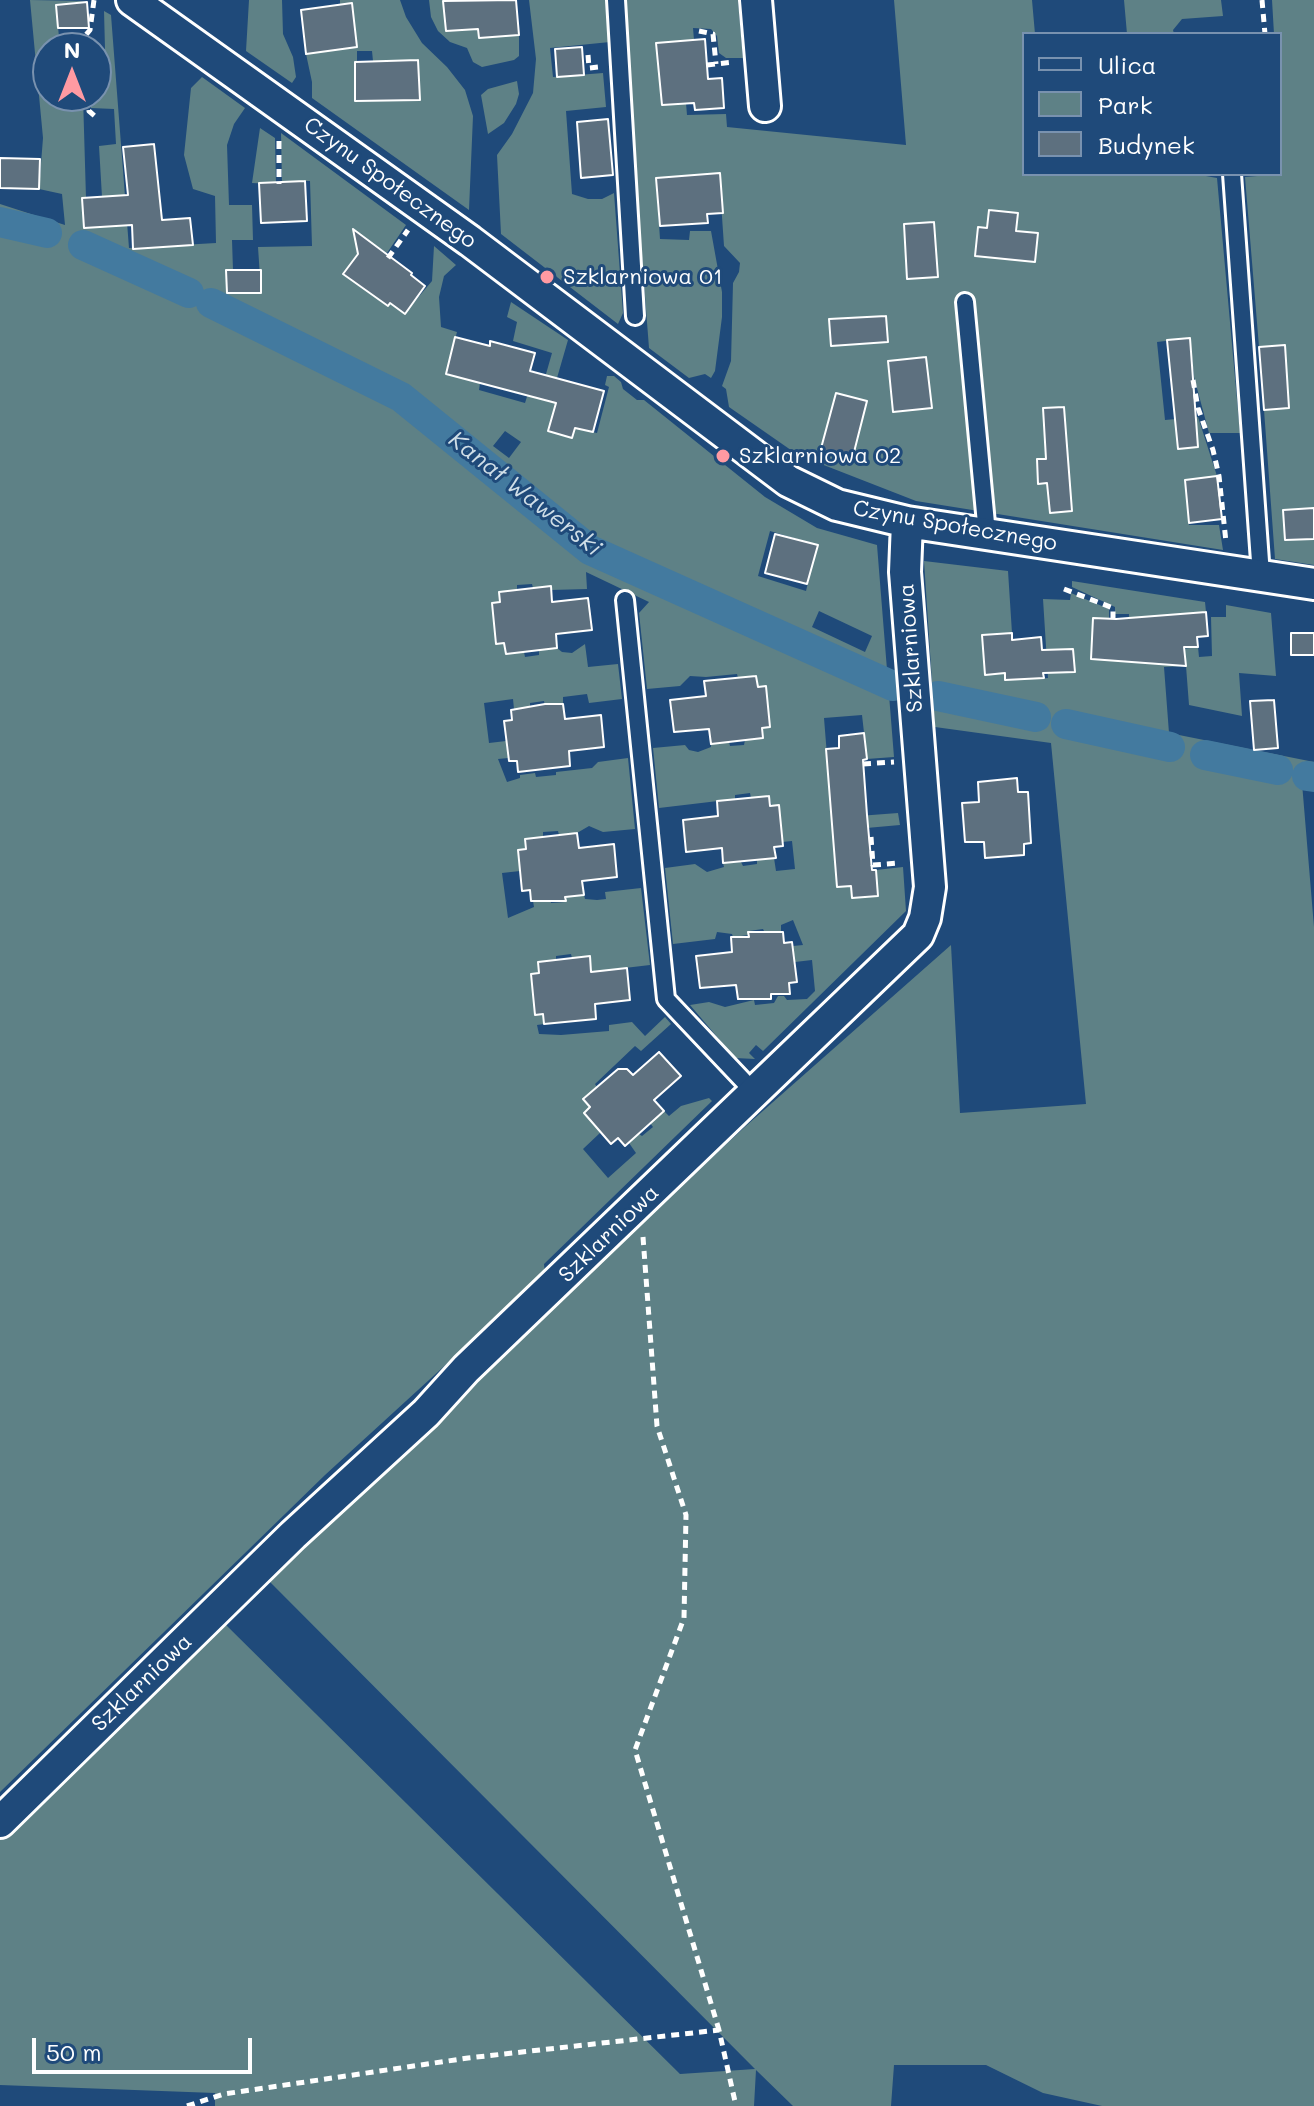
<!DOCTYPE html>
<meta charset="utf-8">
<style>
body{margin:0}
#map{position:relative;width:1314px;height:2106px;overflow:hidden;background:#1f4a7a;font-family:Mali,sans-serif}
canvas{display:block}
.legend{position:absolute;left:1022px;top:32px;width:260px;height:144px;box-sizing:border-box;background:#1f4a7a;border:2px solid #7992af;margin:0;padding:10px 14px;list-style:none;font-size:24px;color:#fff}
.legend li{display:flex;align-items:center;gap:16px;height:40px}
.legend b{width:40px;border:2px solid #7992af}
.north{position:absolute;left:32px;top:32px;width:80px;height:80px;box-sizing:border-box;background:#1f4a7a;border:2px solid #7992af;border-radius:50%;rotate:0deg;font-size:22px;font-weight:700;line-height:32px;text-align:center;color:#fff}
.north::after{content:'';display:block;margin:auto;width:28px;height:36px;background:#ff9aa2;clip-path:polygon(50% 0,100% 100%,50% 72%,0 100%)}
.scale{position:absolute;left:32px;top:2038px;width:220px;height:36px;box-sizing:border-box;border:4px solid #fff;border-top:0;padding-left:10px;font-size:24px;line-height:28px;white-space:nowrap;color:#fff;-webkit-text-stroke:6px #1f4a7a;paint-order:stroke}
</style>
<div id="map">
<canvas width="1314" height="2106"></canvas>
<ul class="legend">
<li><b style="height:10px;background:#1f4a7a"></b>Ulica</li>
<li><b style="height:22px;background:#5e8186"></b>Park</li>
<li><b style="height:22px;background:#5d707f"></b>Budynek</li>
</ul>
<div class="north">N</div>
<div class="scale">50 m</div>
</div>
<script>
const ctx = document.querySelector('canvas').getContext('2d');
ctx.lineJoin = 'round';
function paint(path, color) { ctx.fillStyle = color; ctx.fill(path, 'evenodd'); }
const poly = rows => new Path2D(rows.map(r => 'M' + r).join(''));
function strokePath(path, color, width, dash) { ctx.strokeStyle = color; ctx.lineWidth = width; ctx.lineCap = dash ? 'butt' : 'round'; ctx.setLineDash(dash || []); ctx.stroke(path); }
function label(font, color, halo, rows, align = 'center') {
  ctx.font = font + ' Mali,sans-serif'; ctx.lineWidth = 6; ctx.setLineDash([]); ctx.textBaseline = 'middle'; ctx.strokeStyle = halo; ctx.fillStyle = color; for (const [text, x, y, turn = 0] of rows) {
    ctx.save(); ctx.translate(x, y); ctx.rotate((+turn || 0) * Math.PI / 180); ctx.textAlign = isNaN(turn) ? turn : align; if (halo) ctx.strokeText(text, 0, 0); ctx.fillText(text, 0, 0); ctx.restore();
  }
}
const green = poly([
 [30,0,87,1,56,5,60,48,48,48,48,96,83,96,86,198,84,228,125,225,102,197,99,146,116,144,114,109,91,108,90,96,96,96,96,50,105,49,104,11,111,15,129,248,216,243,215,196,193,189,184,155,191,88,202,77,245,108,234,124,227,145,229,205,252,205,253,240,232,240,233,270,227,293,261,292,258,247,312,246,310,181,287,181,282,184,281,133,406,225,387,253,369,241,360,243,356,248,358,254,344,274,387,306,390,303,405,313,432,281,434,246,456,265,444,276,439,297,441,327,457,332,446,374,480,383,479,390,525,403,531,384,542,388,552,353,513,341,517,322,507,317,511,302,568,340,557,378,563,380,551,421,562,424,560,434,571,438,575,428,597,433,609,387,605,385,607,376,614,376,621,382,623,389,637,400,644,400,765,497,817,528,877,545,894,757,867,759,862,715,824,718,832,818,898,813,900,825,833,831,837,887,851,886,852,898,878,895,876,870,903,867,906,911,763,1051,756,1045,749,1053,755,1059,735,1058,690,1005,709,1002,725,1007,754,1000,755,1005,774,1003,778,996,784,996,787,1000,807,999,815,991,812,960,795,962,793,946,803,945,793,920,781,925,781,932,765,933,763,929,749,931,749,935,733,937,732,934,717,932,715,939,673,944,665,868,695,864,707,872,724,867,723,863,741,862,743,866,757,864,757,860,774,858,776,871,795,869,792,841,782,842,769,796,751,798,750,793,735,795,735,799,659,808,653,748,685,745,689,750,698,752,711,747,711,744,729,742,730,746,744,745,745,740,763,738,762,728,770,726,766,686,758,687,756,676,738,678,737,674,706,677,690,676,680,686,647,689,639,613,649,602,586,572,587,589,551,590,551,586,533,588,532,584,517,585,517,590,499,592,500,602,492,604,496,643,504,643,506,654,524,652,525,657,539,655,539,650,557,648,562,652,572,653,585,644,588,667,618,664,622,699,589,703,587,694,563,697,563,704,545,706,544,701,530,703,530,708,514,709,513,699,484,703,489,743,506,741,508,758,498,759,507,782,520,778,520,775,535,773,536,777,556,775,556,772,592,768,598,762,628,758,635,829,603,832,589,826,577,833,559,835,558,831,543,832,543,837,525,839,526,849,518,851,520,871,502,873,508,918,534,907,533,901,550,899,551,903,565,902,565,897,584,895,585,899,597,900,606,899,605,892,641,888,650,965,591,972,590,957,572,958,571,954,556,956,556,960,539,973,531,974,535,1014,543,1014,544,1024,537,1025,539,1034,561,1035,609,1031,609,1025,632,1022,645,1036,665,1017,671,1024,641,1051,635,1046,595,1084,597,1087,584,1099,590,1107,601,1132,583,1149,608,1178,636,1153,629,1143,639,1134,642,1136,653,1127,650,1123,664,1111,669,1116,681,1106,709,1098,712,1101,544,1264,545,1274,325,1475,0,1792,0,204,65,225,62,194,39,189,43,138],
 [505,431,521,442,509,458,493,446],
 [770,531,817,545,806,591,758,576],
 [819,611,872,636,865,652,812,627],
 [249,0,282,0,283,34,293,57,296,77,292,83,246,51],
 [340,0,400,0,406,17,422,43,447,67,465,90,473,116,469,210,312,98,312,82,306,54,357,47,352,4,340,5],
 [357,51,372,51,373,61,418,61,356,101,355,63,357,62],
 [429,0,463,0,444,2,446,30,478,29,479,38,519,35,519,56,514,60,482,67,473,62,467,48,450,42,438,31,431,17],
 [529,0,606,0,610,42,550,48,553,77,603,73,606,107,566,111,572,194,588,199,602,199,614,193,623,313,618,324,501,234,497,155,512,134,533,93,536,59],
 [622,0,738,0,743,58,726,58,719,53,717,36,711,29,693,28,694,40,657,43,662,105,686,103,687,115,726,114,727,127,906,145,894,0,1032,0,1035,34,1024,34,1024,174,1195,174,1217,178,1240,433,1209,433,1194,377,1190,338,1157,342,1165,420,1198,417,1217,476,1185,480,1189,525,1219,525,1223,550,916,501,798,455,729,407,726,389,722,386,731,361,733,283,739,272,740,263,724,246,719,173,656,179,660,239,689,240,690,231,711,231,722,292,722,317,715,371,711,378,705,374,689,378,649,348],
 [902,359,908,410,893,412,888,361],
 [1124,0,1221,0,1223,16,1182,19,1173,30,1174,34,1127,34],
 [1272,0,1314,0,1314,508,1283,510,1285,540,1314,539,1314,565,1275,559,1264,410,1289,408,1285,346,1259,347,1245,177,1282,174,1280,34,1274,34],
 [517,81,519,94,516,104,504,123,488,134,481,95,488,89],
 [260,128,275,138,276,184,252,183],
 [924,561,1008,571,1012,633,982,635,985,674,1005,673,1006,680,1048,678,1043,599,1070,600,1071,593,1109,609,1109,619,1093,618,1091,659,1127,661,1129,614,1115,614,1115,607,1072,587,1072,581,1205,602,1206,612,1164,616,1182,649,1198,647,1199,657,1212,656,1211,617,1226,617,1226,605,1271,613,1276,676,1239,673,1242,716,1189,705,1186,666,1164,667,1169,733,1314,762,1314,784,1302,783,1314,927,1314,2106,1102,2106,1043,2093,986,2065,894,2065,891,2106,793,2106,756,2070,754,2106,215,2106,215,2093,0,2085,0,1840,224,1623,680,2074,755,2069,268,1580,526,1329,747,1125,951,945,960,1113,1086,1104,1051,743,935,727]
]);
const canal = poly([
 [0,222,47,233],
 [83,245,189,293],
 [211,303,401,397,590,550,893,686],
 [938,696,1036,717],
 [1066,724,1170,747],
 [1205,755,1278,770],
 [1307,776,1314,777]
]);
const building = poly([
 [516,0,519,35,479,38,478,29,446,31,443,1,516,0],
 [87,2,89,28,58,28,56,5,87,2],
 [352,3,357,47,306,54,301,10,352,3],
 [705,39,708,79,722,78,724,108,695,110,694,103,662,105,656,43,705,39],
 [582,47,584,75,557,77,555,49,582,47],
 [418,60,420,100,355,101,355,62,418,60],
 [608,119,613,175,581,178,577,122,608,119],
 [154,144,162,220,190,218,193,245,133,249,132,225,84,228,82,198,128,195,123,147,154,144],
 [0,158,40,159,39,189,0,188,0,158],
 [720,173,723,213,707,214,708,223,660,226,656,178,720,173],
 [305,181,307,221,261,223,259,183,305,181],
 [989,210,1018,213,1016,231,1038,233,1035,262,975,256,978,227,987,228,989,210],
 [934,222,938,277,907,279,904,224,934,222],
 [353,229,412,273,411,275,425,286,405,314,390,303,388,306,343,274,358,254,353,229],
 [226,270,261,270,261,293,227,293,226,270],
 [886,316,888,342,831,346,829,319,886,316],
 [455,337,490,346,490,341,535,353,530,371,604,391,593,432,575,428,572,438,548,431,556,403,446,374,455,337],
 [1190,338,1198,447,1178,449,1167,340,1190,338],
 [1285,345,1289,408,1264,410,1259,347,1285,345],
 [926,357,932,408,893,412,888,361,926,357],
 [836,393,867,401,852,460,820,452,836,393],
 [1064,407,1072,511,1050,513,1047,483,1038,484,1037,459,1046,459,1043,408,1064,407],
 [1217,476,1222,519,1189,523,1185,480,1217,476],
 [1314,508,1314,539,1285,540,1283,510,1314,508],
 [775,534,818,545,807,584,765,573,775,534],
 [551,586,552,602,588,598,592,630,556,634,557,648,506,654,504,643,496,644,492,603,500,602,499,592,551,586],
 [1206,612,1208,636,1197,637,1198,647,1184,647,1186,666,1091,659,1093,618,1116,619,1206,612],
 [1012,633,1012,640,1041,637,1042,650,1073,649,1075,672,1043,673,1044,678,1005,680,1005,673,985,675,982,635,1012,633],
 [1291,633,1314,633,1314,655,1291,655,1291,633],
 [756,676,758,687,766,686,770,727,762,728,763,738,711,744,709,729,674,732,670,700,706,696,704,681,756,676],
 [1274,700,1278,748,1254,750,1250,701,1274,700],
 [545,704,563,704,565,719,601,715,604,747,569,751,570,766,518,772,517,761,509,761,504,721,512,720,511,710,545,704],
 [864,733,867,759,863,760,867,815,872,870,876,870,878,896,852,898,851,886,837,887,826,749,839,748,839,736,864,733],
 [1017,778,1018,792,1028,792,1031,843,1024,844,1024,855,985,858,984,842,965,842,962,803,979,802,978,782,1017,778],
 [769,796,770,806,779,805,783,846,774,847,776,858,723,863,722,848,686,852,683,820,718,816,717,801,769,796],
 [577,833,579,848,614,844,617,877,582,881,584,895,565,897,566,901,531,901,530,890,522,891,518,850,526,849,525,839,577,833],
 [748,932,783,932,784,943,792,942,797,982,789,983,790,994,771,994,771,999,738,999,736,985,700,988,696,956,732,952,731,937,749,937,748,932],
 [590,956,591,972,627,968,630,1000,595,1004,596,1019,544,1024,543,1014,535,1015,531,974,539,973,538,962,590,956],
 [659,1052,681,1076,654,1100,664,1111,625,1146,618,1138,611,1144,584,1113,590,1107,583,1099,618,1069,627,1069,633,1075,659,1052]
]);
const path = poly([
 [1262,0,1265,34],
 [699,31,713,34,716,64],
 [85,48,85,36,90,30,94,0],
 [588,55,589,68,599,67],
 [707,65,734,62],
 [88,96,89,111,96,117],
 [279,141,279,184],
 [388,258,408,230],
 [1193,380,1198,408,1213,450,1219,476,1226,542],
 [1064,589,1113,608,1113,619],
 [863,764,894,762],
 [871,837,873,865,899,863],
 [643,1237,657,1426,686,1515,684,1618,635,1750,719,2030],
 [187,2106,224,2094,468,2058,719,2030,736,2106]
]);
const lane = poly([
 [616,0,635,316],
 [1232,174,1261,575],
 [965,302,987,534],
 [625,600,666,999,754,1092]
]);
const street = poly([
 [132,0,470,241,788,481,837,505,907,522,1314,584],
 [756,0,765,106],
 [0,1822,293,1535,426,1413,466,1369,918,935,925,918,930,887,905,572,907,522]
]);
const markers = [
 [547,277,8,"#ff9aa2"],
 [723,456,8,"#ff9aa2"]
];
const streetNames = [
 ["Czynu Społecznego",390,183,36],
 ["Czynu Społecznego",955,526,10],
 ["Szklarniowa",911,648,-94],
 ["Szklarniowa",609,1234,-44],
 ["Szklarniowa",142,1683,-44]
];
const poiNames = [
 ["Szklarniowa 01",563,277],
 ["Szklarniowa 02",739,456]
];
const waterNames = [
 ["Kanał Wawerski",525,494,38]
];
paint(green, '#5e8186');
strokePath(canal, '#437a9f', 30);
paint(building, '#5d707f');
strokePath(building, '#fff', 2);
strokePath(lane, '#fff', 22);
strokePath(street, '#fff', 36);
strokePath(path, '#fff', 5, [8, 6]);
strokePath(lane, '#1f4a7a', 16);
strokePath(street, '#1f4a7a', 30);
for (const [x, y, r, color] of markers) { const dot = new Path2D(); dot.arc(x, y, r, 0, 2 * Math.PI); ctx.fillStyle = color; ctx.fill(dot); strokePath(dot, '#1f4a7a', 3); }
label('22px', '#fff', '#1f4a7a', streetNames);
label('22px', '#fff', '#1f4a7a', poiNames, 'left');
label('italic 24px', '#d0dee7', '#1f4a7a', waterNames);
</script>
